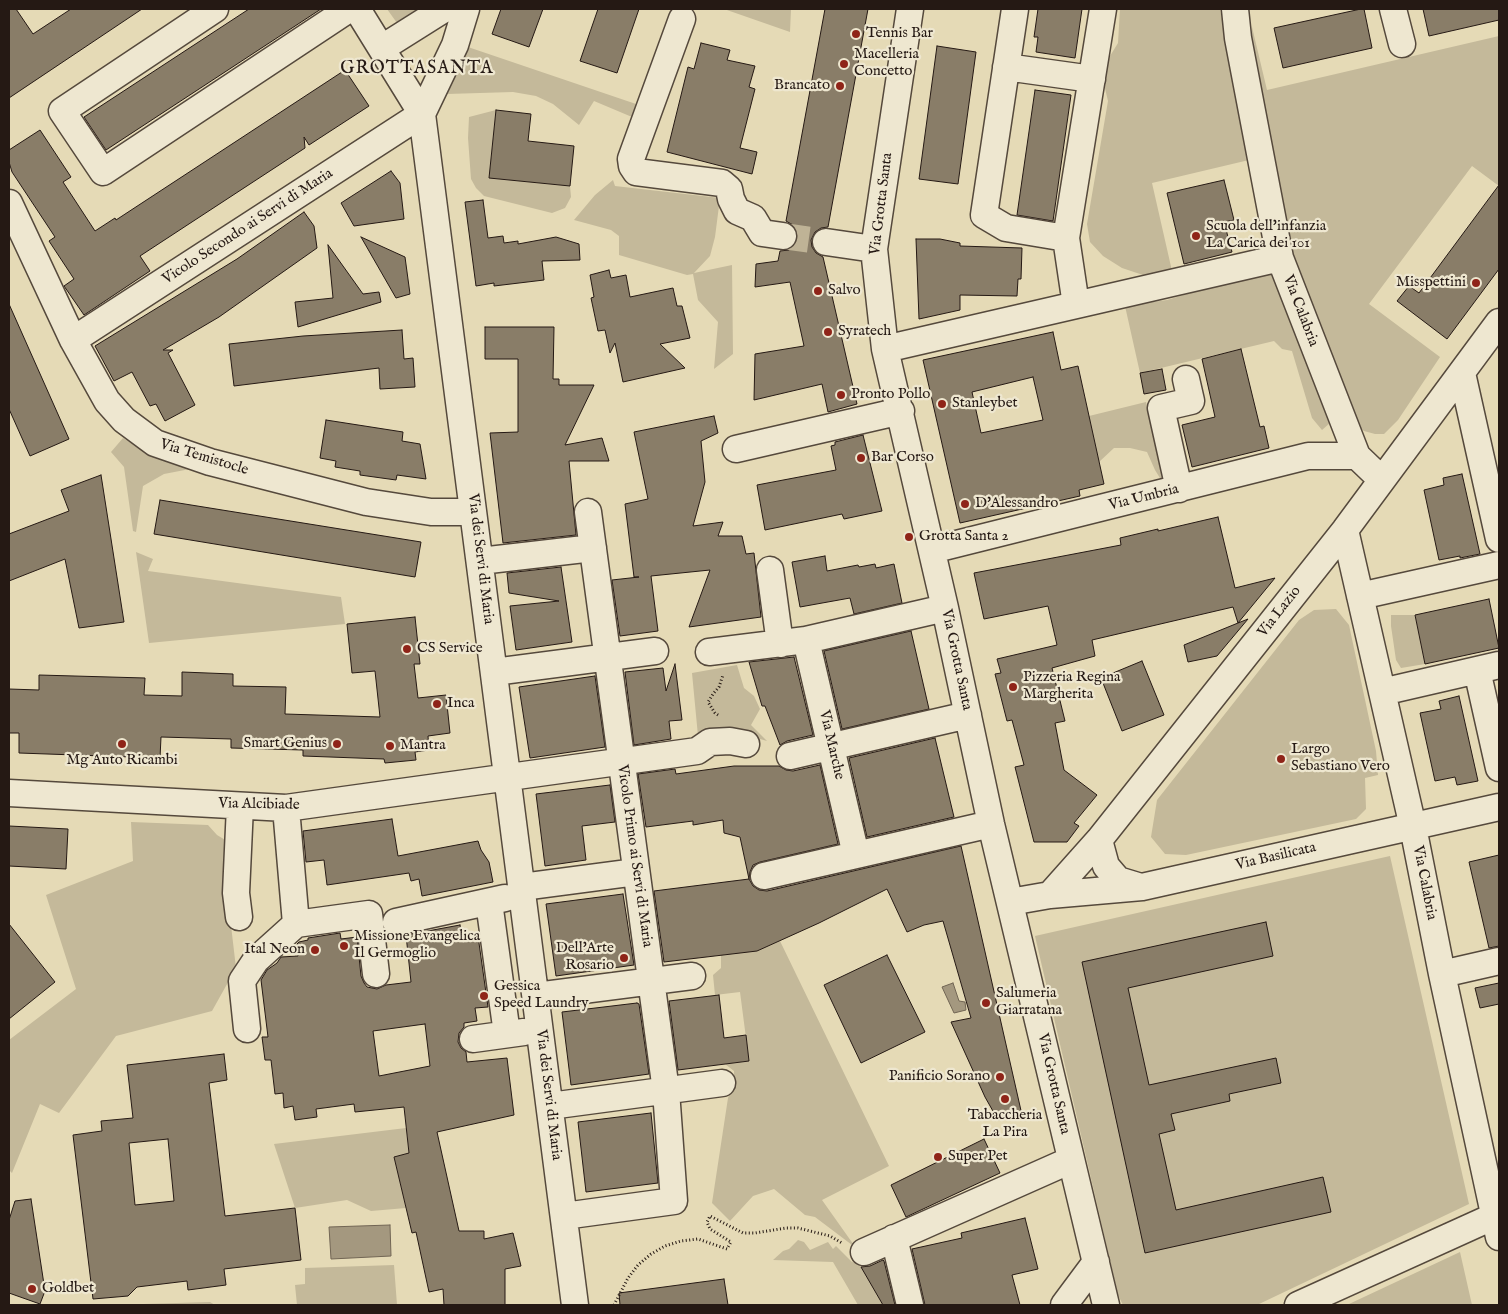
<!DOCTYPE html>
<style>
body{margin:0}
#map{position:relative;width:1508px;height:1314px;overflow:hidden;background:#e5dab6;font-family:"IM FELL English",serif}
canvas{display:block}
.frame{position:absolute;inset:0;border:10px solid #251914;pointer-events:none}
</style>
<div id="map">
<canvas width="1508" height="1314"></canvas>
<div class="frame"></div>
</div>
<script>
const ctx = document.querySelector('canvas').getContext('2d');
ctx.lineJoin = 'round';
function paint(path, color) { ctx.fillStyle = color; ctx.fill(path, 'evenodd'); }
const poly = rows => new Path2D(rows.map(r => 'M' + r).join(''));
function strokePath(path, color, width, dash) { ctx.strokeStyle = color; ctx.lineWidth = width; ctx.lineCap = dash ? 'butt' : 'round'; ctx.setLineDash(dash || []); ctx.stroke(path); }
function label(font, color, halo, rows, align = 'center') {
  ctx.font = font + ' "IM FELL English",serif'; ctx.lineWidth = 4.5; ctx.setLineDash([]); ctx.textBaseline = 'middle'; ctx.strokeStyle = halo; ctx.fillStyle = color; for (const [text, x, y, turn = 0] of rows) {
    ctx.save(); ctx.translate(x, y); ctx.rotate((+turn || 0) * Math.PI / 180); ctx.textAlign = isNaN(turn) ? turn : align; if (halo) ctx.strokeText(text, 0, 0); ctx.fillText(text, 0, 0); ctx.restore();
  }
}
const green = poly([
 [387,9,419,9,397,23],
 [722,9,791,9,790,32,724,9],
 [1120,9,1220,9,1249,160,1152,183,1172,271,1143,275,1122,268,1103,256,1090,242,1087,224,1108,101,1103,80,1107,61,1118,43],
 [1252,27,1267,90,1499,36,1499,186,1472,166,1369,304,1440,357,1398,420,1384,434,1375,434,1364,431,1357,425,1290,252,1251,48],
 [465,46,636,104,632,117,594,101,579,125,553,104,536,96,513,92,447,94],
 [496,110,489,178,570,186,571,197,565,208,552,213,484,196,476,188,471,179,468,138,469,117],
 [613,180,615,186,720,198,715,237,710,256,694,273,732,265,733,354,714,369,718,322,698,300,693,274,687,275,619,255,619,236,611,230,574,220,595,195],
 [1264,271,1273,273,1330,423,1322,430,1312,418,1292,351,1282,349,1274,341,1140,373,1125,306,1167,300],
 [1146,402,1163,483,1155,470,1147,452,1130,448,1114,448,1099,462,1089,416],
 [123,438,146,452,190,469,164,474,143,486,136,532,133,531,124,467,111,452],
 [136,552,153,559,148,571,341,597,345,624,149,643],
 [1336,609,1349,625,1376,751,1378,775,1365,778,1366,809,1356,819,1186,855,1165,854,1151,837,1157,800,1299,620,1314,610],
 [1391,615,1415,615,1425,664,1401,668,1396,660,1391,626],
 [737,665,744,688,754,696,760,709,751,725,767,741,746,735,698,736,692,673],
 [131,822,208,825,217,835,227,841,226,883,236,968,212,1011,116,1036,59,1113,40,1104,12,1173,9,1170,9,1040,76,989,46,895,133,861],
 [1390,856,1469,1204,1257,1305,1123,1305,1118,1295,1035,936],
 [780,941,889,1166,822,1200,856,1248,815,1217,805,1215,774,1189,753,1196,730,1221,712,1203,728,1098,734,1078,734,1071,725,1064,749,1061,740,992,715,995,713,975,721,968,721,955,761,949],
 [406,1128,409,1153,394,1157,406,1208,371,1211,347,1200,295,1208,274,1144],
 [798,1240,804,1242,810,1250,828,1242,833,1249,836,1246,852,1262,860,1264,883,1305,858,1305,833,1262,773,1260,783,1251,789,1249],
 [1460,1252,1472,1305,1349,1305,1349,1304],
 [394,1265,397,1305,297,1305,295,1285,305,1284,305,1268],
 [210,1302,215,1305,144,1305,143,1304]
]);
const water = poly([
 [953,983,959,1001,965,1002,966,1010,954,1013,942,987,953,983],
 [390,1225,391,1256,331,1259,329,1227,390,1225]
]);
const building = poly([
 [9,9,16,9,33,34,71,9,142,9,9,98,9,9],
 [249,9,321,9,106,150,84,117,249,9],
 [501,9,543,9,529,47,492,34,501,9],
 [598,9,639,9,617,73,580,61,598,9],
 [825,9,868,9,828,227,821,228,815,232,811,240,812,247,816,253,823,257,857,404,828,412,822,384,754,400,755,354,804,346,790,282,755,287,756,264,778,261,780,251,789,250,795,245,798,239,797,230,793,225,786,221,825,9],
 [1038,9,1082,9,1075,58,1036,52,1038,37,1034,37,1038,9],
 [1361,9,1364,9,1372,48,1283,68,1274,28,1361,9],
 [1423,9,1499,9,1499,20,1429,36,1423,9],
 [701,43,730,50,727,60,755,66,749,87,755,89,740,148,757,152,752,174,667,152,688,67,694,69,701,43],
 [937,46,976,52,958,184,919,179,937,46],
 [345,70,369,106,309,145,304,137,305,148,140,256,150,271,84,315,64,286,74,279,49,241,55,237,12,172,9,162,9,150,40,130,71,177,63,182,95,231,115,218,116,220,345,70],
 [1035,90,1071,95,1053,221,1017,215,1035,90],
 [496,110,531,114,528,141,574,146,570,186,489,178,496,110],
 [391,171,400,183,404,219,354,226,341,203,391,171],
 [1224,180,1234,220,1224,222,1232,252,1184,264,1167,193,1224,180],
 [1499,185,1499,269,1447,339,1397,301,1409,286,1419,293,1499,185],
 [483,200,488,238,503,236,504,243,518,241,518,244,556,237,579,244,580,260,542,261,544,280,494,286,494,283,476,286,465,202,483,200],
 [304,212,314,226,317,248,219,317,163,350,173,350,168,353,195,405,165,421,156,404,150,406,132,372,114,381,95,346,237,259,304,212],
 [361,237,405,257,410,294,396,298,361,237],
 [916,239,940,239,960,243,960,246,1022,248,1021,279,1018,279,1017,296,960,295,960,310,919,319,916,239],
 [328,245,363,294,379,292,381,302,298,327,295,302,333,298,328,245],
 [609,270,611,278,626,275,630,297,673,288,677,306,682,306,690,338,660,344,685,368,623,382,615,343,610,353,605,330,598,331,591,298,594,297,590,275,609,270],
 [9,304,69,439,30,456,9,409,9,304],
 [485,327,554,327,553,379,559,379,559,385,594,385,565,445,602,438,609,461,569,461,576,535,503,543,490,433,518,432,518,359,485,359,485,327],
 [402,330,404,359,413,358,415,387,380,389,379,368,234,386,229,344,303,336,402,330],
 [1053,332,1061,370,1078,366,1104,484,1079,490,1080,496,960,523,923,360,1053,332],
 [1033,377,1043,420,981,433,972,392,1033,377],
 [1241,349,1260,427,1264,426,1269,448,1192,467,1182,425,1215,417,1202,359,1241,349],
 [1162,369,1166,390,1144,394,1140,373,1162,369],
 [714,416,718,433,701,441,705,482,693,526,723,522,718,536,742,536,746,554,754,553,761,617,689,627,710,570,651,576,658,631,620,636,612,580,639,577,634,577,625,504,648,499,634,432,714,416],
 [326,420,403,432,402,441,420,444,426,479,397,475,396,480,360,475,360,471,335,467,336,461,320,458,326,420],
 [863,435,882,511,844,519,842,514,765,530,757,485,836,470,831,446,835,445,835,442,863,435],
 [1462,474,1480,554,1460,558,1460,556,1439,560,1424,490,1444,485,1443,478,1462,474],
 [101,475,124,622,79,628,65,559,9,581,9,534,69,511,61,490,101,475],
 [160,500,421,542,415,577,154,534,160,500],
 [1218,517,1235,588,1275,578,1238,623,1248,619,1217,656,1188,662,1184,645,1238,623,1233,607,1092,640,1095,656,1052,668,1065,721,1055,723,1064,770,1097,795,1074,823,1079,826,1067,842,1034,842,1015,767,1024,765,1012,720,1007,721,995,674,1001,673,997,659,1057,645,1048,606,984,619,974,573,1121,545,1120,538,1158,529,1158,531,1218,517],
 [825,556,827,571,858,565,859,567,875,564,876,568,894,564,902,603,854,614,850,598,800,607,792,562,825,556],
 [561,567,572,642,516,650,510,606,559,601,509,593,507,573,561,567],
 [1489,599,1499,648,1425,664,1415,615,1489,599],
 [415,617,420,664,414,664,418,698,446,695,450,733,428,736,429,750,415,752,416,760,385,763,384,759,303,756,303,750,231,748,231,739,161,737,160,758,19,753,19,733,9,733,9,689,39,690,39,675,145,678,144,695,182,696,182,672,233,674,233,686,286,687,285,714,380,717,375,671,352,673,347,624,415,617],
 [911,631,929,709,842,729,824,651,911,631],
 [794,657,813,735,787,741,780,745,765,706,762,706,749,662,794,657],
 [1142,661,1164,715,1122,731,1101,678,1142,661],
 [675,664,682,720,669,721,671,739,634,745,625,672,663,668,666,691,675,664],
 [595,676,605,747,530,758,519,687,595,676],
 [1459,696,1478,781,1457,785,1455,777,1435,781,1420,713,1441,709,1439,701,1459,696],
 [935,738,954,817,867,837,849,758,935,738],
 [820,765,838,844,760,862,753,865,750,872,749,879,753,886,759,890,767,891,961,846,1022,1115,998,1120,985,1097,951,1022,971,1018,943,921,924,925,907,932,887,889,819,923,757,951,664,962,654,891,749,879,740,837,724,833,723,820,693,825,693,821,646,827,638,774,675,769,676,774,734,766,779,766,786,770,793,771,820,765],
 [610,785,615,822,582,826,586,860,545,866,536,794,610,785],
 [392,819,398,856,478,841,481,850,489,862,493,882,422,896,419,879,411,881,409,873,327,885,324,860,306,862,303,831,392,819],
 [9,826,68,829,66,869,9,866,9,826],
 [1499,855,1499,946,1489,948,1469,862,1499,855],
 [623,894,634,965,556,976,546,904,623,894],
 [1266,922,1273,956,1128,988,1149,1085,1276,1058,1281,1083,1229,1094,1230,1101,1171,1114,1175,1130,1159,1134,1176,1210,1323,1177,1331,1212,1145,1253,1082,962,1266,922],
 [9,924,55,982,9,1019,9,924],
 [460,925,462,937,478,936,488,1007,475,1008,477,1021,464,1023,464,1027,459,1033,458,1042,461,1048,466,1052,467,1062,507,1058,514,1115,437,1132,459,1231,484,1231,484,1239,513,1233,521,1266,505,1269,505,1305,444,1305,443,1289,429,1292,416,1232,412,1233,394,1157,409,1153,404,1107,355,1112,354,1104,316,1109,317,1117,295,1120,293,1106,284,1108,283,1093,275,1094,271,1060,265,1060,262,1037,268,1037,261,980,267,970,277,963,281,957,298,956,297,944,299,942,308,940,308,938,340,933,341,939,357,937,361,976,364,983,367,987,377,989,386,985,411,982,406,935,460,925],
 [425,1024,430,1066,379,1076,373,1031,425,1024],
 [887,955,925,1032,861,1063,824,985,887,955],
 [1499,983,1499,1004,1480,1008,1475,988,1499,983],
 [719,995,724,1038,746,1035,749,1061,678,1070,669,1001,719,995],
 [637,1003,639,1004,649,1074,571,1085,562,1012,637,1003],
 [224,1054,227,1080,209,1083,225,1216,295,1208,301,1260,224,1269,226,1285,188,1290,187,1281,137,1287,128,1296,93,1299,73,1135,102,1131,101,1121,133,1118,127,1065,224,1054],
 [168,1139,174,1201,135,1205,129,1143,168,1139],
 [651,1113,658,1183,586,1192,578,1122,651,1113],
 [984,1139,1000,1173,906,1217,891,1185,984,1139],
 [31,1199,45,1291,40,1304,9,1293,9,1220,15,1201,31,1199],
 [1025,1218,1038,1269,1012,1275,1020,1305,925,1305,912,1249,962,1238,961,1233,1025,1218],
 [883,1260,884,1261,895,1305,883,1305,861,1267,870,1266,883,1260],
 [724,1279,728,1305,620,1305,619,1293,724,1279]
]);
const minorTunnel = poly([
 [783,236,826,242]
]);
const path = poly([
 [718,715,715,713,708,702,713,694,719,687,723,675],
 [614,1305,628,1278,638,1265,651,1254,665,1246,681,1241,698,1239,727,1249,731,1242,710,1229,707,1222,710,1216,743,1233,755,1233,786,1228,798,1228,830,1236,842,1243]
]);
const minor = poly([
 [215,9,62,111,103,172,349,9],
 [357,9,422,114,575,1305],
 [910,9,874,249,885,349,945,608,991,824,1106,1305],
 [1015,9,984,215,1006,228,1066,238],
 [1235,9,1238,38,1280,258,1357,456,1382,480],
 [1393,9,1402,44],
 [682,19,631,159,632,166,636,172,722,183,729,189,731,199,737,211,753,218,762,233,783,236],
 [382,48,444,9],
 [1006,67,1092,79],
 [9,203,73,340,107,401,124,420,155,443,210,462,366,502,431,512,473,512],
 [826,242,874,249],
 [1076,305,1066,238,1103,9],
 [73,340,422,114,455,45,466,9],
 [885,349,1280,258],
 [1462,373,1499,539],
 [736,449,901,411],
 [1179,489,1161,408,1191,401,1186,379],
 [1345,530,1413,827,1442,974,1499,1237],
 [932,550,1308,456,1357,456],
 [480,561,593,548],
 [770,570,780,644],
 [1360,596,1499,565],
 [945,608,806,640,856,855,991,824],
 [709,652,806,640],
 [1477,670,1499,768],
 [494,672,655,651],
 [1382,692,1499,665],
 [790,756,968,715],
 [9,793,286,808,697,751,710,742,730,741,746,744],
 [1099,840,1106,866,1118,880,1141,887],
 [764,876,856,855],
 [522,887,636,872],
 [1050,895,1099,840,1345,530,1499,322],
 [489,902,507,1034],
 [1010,902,1050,895,1142,887,1499,807],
 [239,917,236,893,240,806],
 [396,922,505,898],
 [296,924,369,914,376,974],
 [1442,974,1499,961],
 [536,996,692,976],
 [247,1029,242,981,256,960,296,924,286,808],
 [473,1039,524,1032],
 [550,1106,722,1083],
 [564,1216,674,1201,666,1091,588,512],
 [894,1238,910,1305],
 [864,1252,1071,1160],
 [1064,1305,1096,1262],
 [1298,1305,1499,1214]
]);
const markers = [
 [856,34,5,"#8f2418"],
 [844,64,5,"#8f2418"],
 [840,86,5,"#8f2418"],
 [1196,236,5,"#8f2418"],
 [1476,283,5,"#8f2418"],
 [818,291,5,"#8f2418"],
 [828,332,5,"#8f2418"],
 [841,395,5,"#8f2418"],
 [942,404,5,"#8f2418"],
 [861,458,5,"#8f2418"],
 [965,504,5,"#8f2418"],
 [909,537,5,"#8f2418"],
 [407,649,5,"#8f2418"],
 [1013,687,5,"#8f2418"],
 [437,704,5,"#8f2418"],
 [122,744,5,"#8f2418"],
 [337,744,5,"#8f2418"],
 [390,746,5,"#8f2418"],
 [1281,759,5,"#8f2418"],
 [344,946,5,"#8f2418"],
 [315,950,5,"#8f2418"],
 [624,958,5,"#8f2418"],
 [484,996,5,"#8f2418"],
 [986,1003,5,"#8f2418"],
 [1000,1077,5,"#8f2418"],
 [1005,1099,5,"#8f2418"],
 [938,1157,5,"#8f2418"],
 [32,1289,5,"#8f2418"]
];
const poiNames = [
 ["Tennis Bar",866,34],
 ["Macelleria",854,55],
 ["Concetto",854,72],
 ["Brancato",830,86,"right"],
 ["Scuola dell'infanzia",1206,227],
 ["La Carica dei 101",1206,244],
 ["Misspettini",1466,283,"right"],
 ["Salvo",828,291],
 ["Syratech",838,332],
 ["Pronto Pollo",851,395],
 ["Stanleybet",952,404],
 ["Bar Corso",871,458],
 ["D'Alessandro",975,504],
 ["Grotta Santa 2",919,537],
 ["CS Service",417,649],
 ["Pizzeria Regina",1023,678],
 ["Margherita",1023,695],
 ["Inca",447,704],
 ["Smart Genius",327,744,"right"],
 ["Mantra",400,746],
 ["Largo",1291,750],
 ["Sebastiano Vero",1291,767],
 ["Mg Auto Ricambi",122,761,"center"],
 ["Missione Evangelica",354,937],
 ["Il Germoglio",354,954],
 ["Dell'Arte",614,949,"right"],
 ["Rosario",614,966,"right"],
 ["Ital Neon",305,950,"right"],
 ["Gessica",494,987],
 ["Speed Laundry",494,1004],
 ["Salumeria",996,994],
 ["Giarratana",996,1011],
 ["Panificio Sorano",990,1077,"right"],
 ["Tabaccheria",1005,1116,"center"],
 ["La Pira",1005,1133,"center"],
 ["Super Pet",948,1157],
 ["Goldbet",42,1289]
];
const streetNames = [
 ["Via Grotta Santa",882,204,-83],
 ["Vicolo Secondo ai Servi di Maria",248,227,-33],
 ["Via Calabria",1300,311,69],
 ["Via Temistocle",204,458,17],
 ["Via Umbria",1144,498,-14],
 ["Via dei Servi di Maria",480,559,83],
 ["Via Lazio",1280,612,-52],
 ["Via Grotta Santa",956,660,78],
 ["Via Marche",831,745,77],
 ["Via Alcibiade",259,805,1],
 ["Vicolo Primo ai Servi di Maria",634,856,82],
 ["Via Basilicata",1276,857,-13],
 ["Via Calabria",1424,883,79],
 ["Via Grotta Santa",1053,1084,77],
 ["Via dei Servi di Maria",548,1095,83]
];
const quarterNames = [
 ["GROTTASANTA",417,69]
];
paint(green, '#c4b99a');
paint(water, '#a4987f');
strokePath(water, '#716554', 1);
paint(building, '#897d68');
strokePath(building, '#251914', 1);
strokePath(minorTunnel, '#bfb396', 26, [26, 13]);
strokePath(minor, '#55493c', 29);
strokePath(path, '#251914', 3, [1, 2.5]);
strokePath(minor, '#eee7d0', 26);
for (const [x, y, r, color] of markers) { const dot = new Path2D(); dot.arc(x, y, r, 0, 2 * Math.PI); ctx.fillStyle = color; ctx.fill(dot); strokePath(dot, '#eee7d0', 2); }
label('15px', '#251914', '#eee7d0', poiNames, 'left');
label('15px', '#251914', '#eee7d0', streetNames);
ctx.letterSpacing = '1px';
label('18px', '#251914', '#eee7d0', quarterNames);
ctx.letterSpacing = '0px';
</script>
